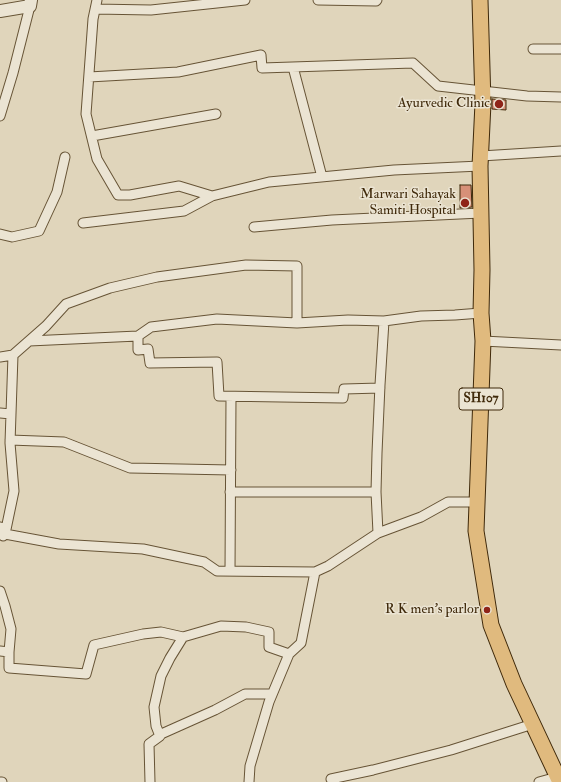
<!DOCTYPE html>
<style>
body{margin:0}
canvas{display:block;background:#e0d5bb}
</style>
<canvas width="561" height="782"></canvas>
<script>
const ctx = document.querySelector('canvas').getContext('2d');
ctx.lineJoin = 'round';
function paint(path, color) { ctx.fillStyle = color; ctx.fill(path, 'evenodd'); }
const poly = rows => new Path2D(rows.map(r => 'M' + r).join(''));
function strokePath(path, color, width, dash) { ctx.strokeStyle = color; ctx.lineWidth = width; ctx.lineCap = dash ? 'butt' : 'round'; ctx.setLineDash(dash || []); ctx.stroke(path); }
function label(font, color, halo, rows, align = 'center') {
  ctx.font = font + ' "IM FELL Double Pica",serif'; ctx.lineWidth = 3; ctx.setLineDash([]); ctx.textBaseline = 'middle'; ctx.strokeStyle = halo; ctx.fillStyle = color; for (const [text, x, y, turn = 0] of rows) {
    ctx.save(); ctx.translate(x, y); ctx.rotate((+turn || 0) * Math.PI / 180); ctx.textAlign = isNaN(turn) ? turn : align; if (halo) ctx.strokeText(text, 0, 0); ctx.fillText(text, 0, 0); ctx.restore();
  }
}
const building = poly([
 [492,99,506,100,506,110,492,109,492,99],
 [460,185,471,185,472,207,460,208,460,185]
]);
const minor = poly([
 [97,0,93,19,86,114,97,159,118,195,130,195,179,186,212,196,269,182,394,170,480,166],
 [318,0,376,1,377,0],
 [95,9,151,10,245,0],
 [533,49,561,49],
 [293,67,322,177],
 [89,77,178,72,261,55,262,68,413,63,438,86,527,96,561,97],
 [0,116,13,73,30,6],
 [92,136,216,114],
 [481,156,561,151],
 [83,223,184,211,212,196],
 [254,227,332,220,481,213],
 [0,234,12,237,39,231,57,192,65,157],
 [138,336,138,350,148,349,150,363,217,362,219,396,343,398,344,389,380,388],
 [29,341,138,336,151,327,217,319,297,323],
 [483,341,561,345],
 [13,355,46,326,66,304,110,288,157,277,246,265,297,266,297,323,348,320,384,321,421,316,455,315,481,313],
 [0,357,13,355,10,443,14,491,5,534,3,536],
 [0,413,11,414],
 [10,440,64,442,130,468,231,470],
 [230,492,376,492],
 [0,527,5,534,59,544,143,549,204,562,217,571,315,572],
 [378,533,376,492,377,453,380,385,384,321],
 [230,571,231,397],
 [0,591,5,606,11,629,9,652],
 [0,651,9,652,9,668,86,674,94,645,143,634,161,632,183,637,221,626,246,627,269,632,269,647,289,654],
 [159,735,215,710,245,694,272,694],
 [331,779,373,770,451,750,533,724],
 [0,782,2,782],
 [150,782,149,744,160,736,156,726,154,707,161,676,170,658,183,637],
 [249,782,250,766,269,702,289,654,301,643,315,572,328,566,378,533,421,517,448,502,477,502],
 [539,782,557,777]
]);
const tertiary = poly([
 [0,11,30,6,31,0]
]);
const primary = poly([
 [480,0,483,103,480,166,482,270,481,313,483,341,476,531,491,625,514,684,560,782]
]);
const markers = [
 [499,104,5,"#8f2418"],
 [465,203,5,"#8f2418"],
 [487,610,4,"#8f2418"]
];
const shields = [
 [481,399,44]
];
const shieldNames = [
 ["SH107",481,399]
];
const poiNames = [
 ["Ayurvedic Clinic",490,104],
 ["Marwari Sahayak",456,195],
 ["Samiti Hospital",456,211],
 ["R K men's parlor",479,610]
];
paint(building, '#d79078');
strokePath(building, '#3f290a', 1);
strokePath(minor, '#675436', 11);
strokePath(tertiary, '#675436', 14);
strokePath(primary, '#3f290a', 17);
strokePath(minor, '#ebe4d3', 9);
strokePath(tertiary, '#ebe4d3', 12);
strokePath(primary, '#e0ba7e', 15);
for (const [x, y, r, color] of markers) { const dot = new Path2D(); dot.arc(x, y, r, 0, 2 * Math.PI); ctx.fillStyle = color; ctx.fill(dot); strokePath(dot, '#ebe4d3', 1.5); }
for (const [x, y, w] of shields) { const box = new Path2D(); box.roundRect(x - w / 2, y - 11, w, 22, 3); ctx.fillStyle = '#ebe4d3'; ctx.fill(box); strokePath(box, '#3f290a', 1); }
label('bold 13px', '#3f290a', null, shieldNames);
label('14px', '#3f290a', '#ebe4d3', poiNames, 'right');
</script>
